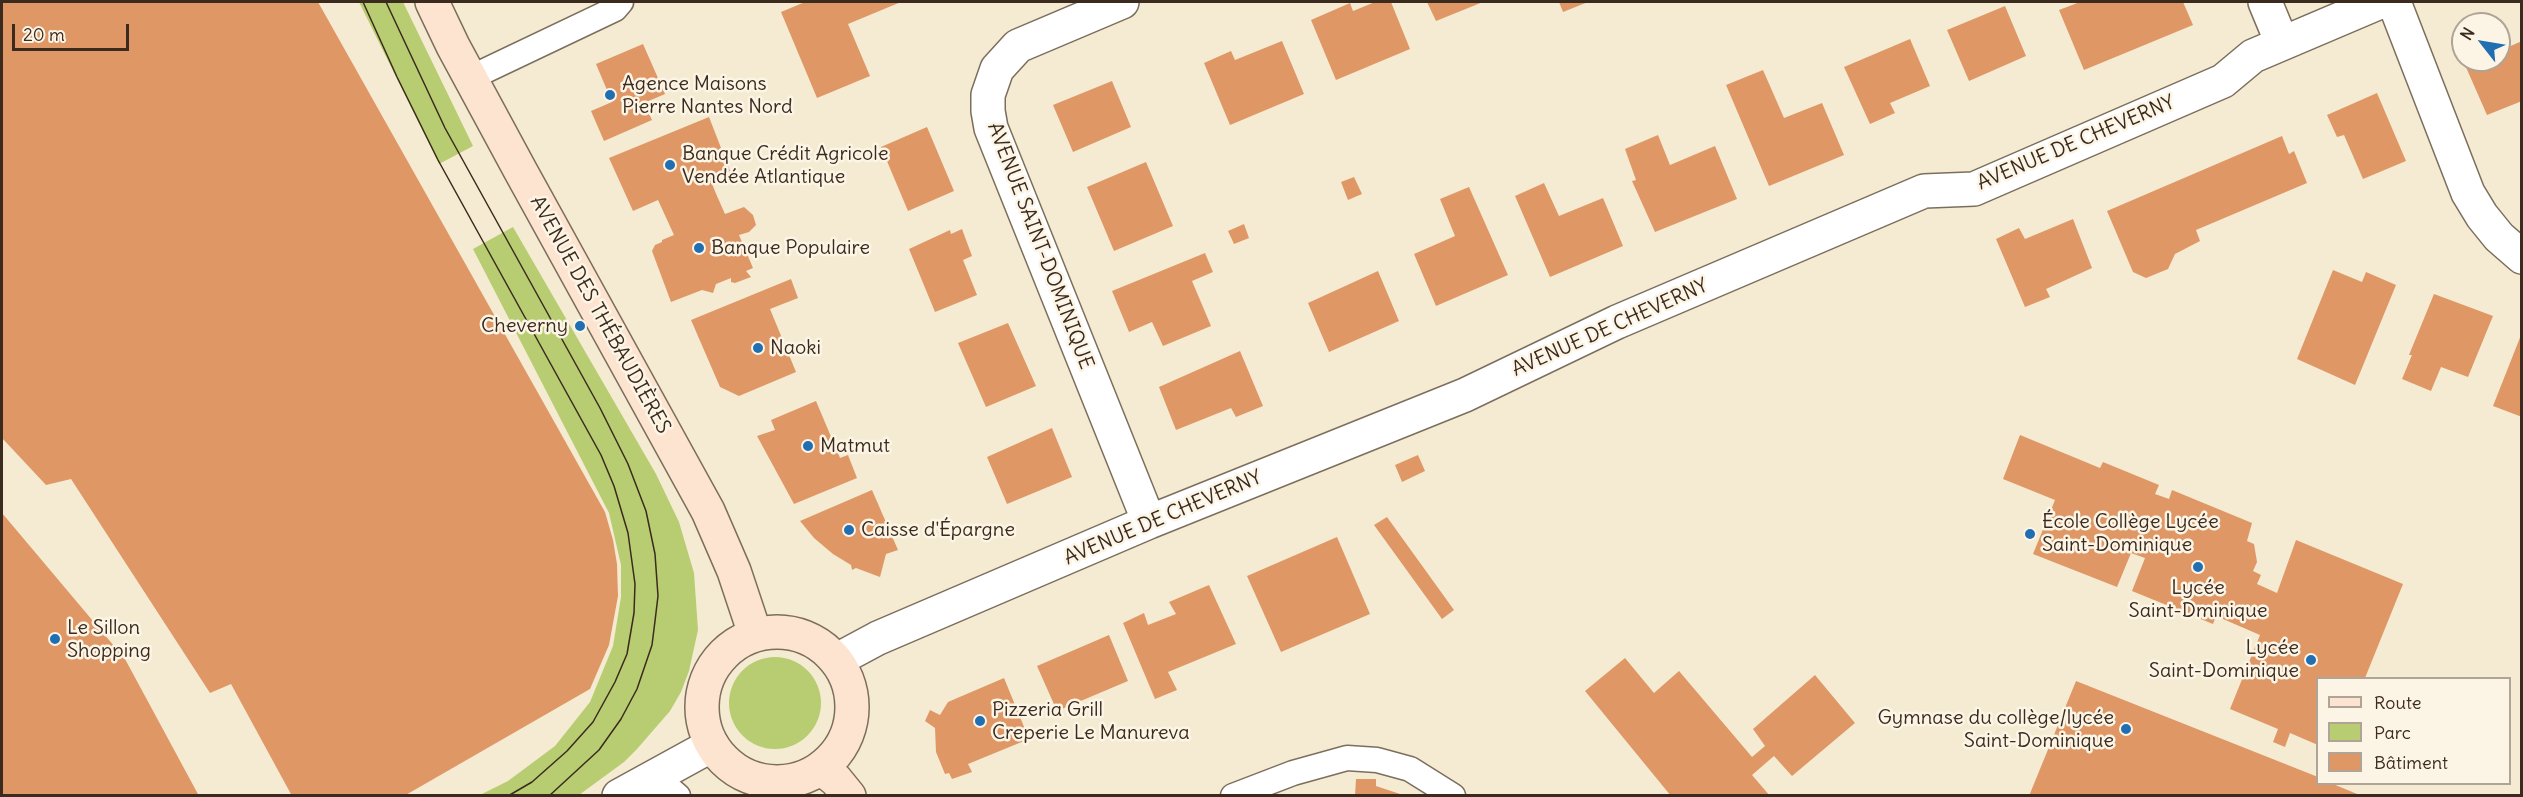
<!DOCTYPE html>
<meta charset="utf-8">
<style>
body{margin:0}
#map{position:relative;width:2523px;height:797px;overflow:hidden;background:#f4ebd2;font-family:Delius,sans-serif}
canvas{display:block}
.frame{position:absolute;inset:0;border:3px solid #3b2a1e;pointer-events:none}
.legend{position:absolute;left:2316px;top:677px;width:195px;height:108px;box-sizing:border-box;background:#fcf5e5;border:2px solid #afa495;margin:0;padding:8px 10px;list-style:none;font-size:18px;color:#3b2a1e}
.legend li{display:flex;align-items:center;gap:12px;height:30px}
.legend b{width:30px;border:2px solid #afa495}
.north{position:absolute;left:2451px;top:12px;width:60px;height:60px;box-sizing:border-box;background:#fcf5e5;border:2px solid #afa495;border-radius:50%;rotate:301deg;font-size:16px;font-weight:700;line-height:24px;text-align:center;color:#3b2a1e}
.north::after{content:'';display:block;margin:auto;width:21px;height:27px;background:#1f6fb2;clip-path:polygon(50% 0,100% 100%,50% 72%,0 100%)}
.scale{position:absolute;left:12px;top:24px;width:117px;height:27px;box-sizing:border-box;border:3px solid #3b2a1e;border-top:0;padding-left:8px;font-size:18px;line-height:21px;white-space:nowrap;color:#3b2a1e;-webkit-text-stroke:4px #fcf5e5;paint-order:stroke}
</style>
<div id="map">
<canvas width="2523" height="797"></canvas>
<div class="frame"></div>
<ul class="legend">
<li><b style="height:8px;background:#fde4d0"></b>Route</li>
<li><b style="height:16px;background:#b8cd71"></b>Parc</li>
<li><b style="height:16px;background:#e09766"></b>Bâtiment</li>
</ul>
<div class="north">N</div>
<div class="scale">20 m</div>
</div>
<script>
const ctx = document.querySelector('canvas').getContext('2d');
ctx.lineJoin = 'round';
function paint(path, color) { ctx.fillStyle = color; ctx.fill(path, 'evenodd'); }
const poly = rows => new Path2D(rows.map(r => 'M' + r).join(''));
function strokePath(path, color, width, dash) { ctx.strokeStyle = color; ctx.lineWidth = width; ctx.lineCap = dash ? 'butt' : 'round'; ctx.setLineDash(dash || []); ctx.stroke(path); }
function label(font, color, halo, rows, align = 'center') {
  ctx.font = font + ' Delius,sans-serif'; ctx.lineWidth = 5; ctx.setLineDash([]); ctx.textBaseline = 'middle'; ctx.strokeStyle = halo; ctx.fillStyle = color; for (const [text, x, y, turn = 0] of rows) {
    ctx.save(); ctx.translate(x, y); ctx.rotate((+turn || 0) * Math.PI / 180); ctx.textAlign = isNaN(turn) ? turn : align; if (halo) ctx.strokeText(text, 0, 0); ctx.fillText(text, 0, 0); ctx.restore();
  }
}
const green = poly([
 [359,2,403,2,473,146,439,164],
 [513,227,656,474,679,522,694,573,698,630,689,671,681,692,670,711,637,749,624,762,579,795,480,795,508,781,555,746,590,702,613,646,621,597,621,565,609,513,473,249],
 '729 703a46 46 0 1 1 92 0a46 46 0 1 1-92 0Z'
]);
const building = poly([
 [2,2,318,2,605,512,613,540,617,564,618,596,609,645,590,689,404,796,292,796,231,684,210,693,71,479,46,485,2,438],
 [805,2,901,2,848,24,870,76,817,98,781,12],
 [1375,2,1391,2,1410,49,1336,80,1311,20,1350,3,1353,11],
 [1427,2,1483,2,1436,21],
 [1559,2,1588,2,1563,12],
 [2080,2,2183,2,2193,25,2084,70,2059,10],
 [2005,6,2026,56,1969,81,1947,30],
 [1910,39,1930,86,1890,103,1895,113,1870,124,1844,67],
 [1282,41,1304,94,1230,125,1204,63,1231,51,1235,60],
 [2522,41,2522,101,2487,115,2465,65,2476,60,2499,60,2499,51],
 [643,44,665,94,644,103,652,120,604,141,591,111,612,102,596,64],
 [1763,70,1784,118,1822,103,1844,155,1769,186,1726,85],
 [1112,81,1131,127,1073,152,1053,105],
 [2377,93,2406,161,2363,179,2344,135,2337,137,2327,115],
 [709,117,730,171,710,179,717,196,725,214,744,207,753,215,756,225,749,232,739,235,753,268,746,271,751,277,735,283,731,282,731,278,716,284,713,293,702,290,671,302,652,251,655,245,662,242,662,240,674,235,658,200,633,211,609,158],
 [927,127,954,191,908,211,881,147],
 [1658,135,1670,165,1715,146,1737,199,1655,232,1632,181,1636,180,1625,149],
 [2282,136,2289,154,2294,151,2307,183,2196,230,2200,241,2175,254,2168,269,2146,278,2133,272,2107,211],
 [1146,162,1173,226,1114,251,1087,187],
 [1354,177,1362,194,1348,200,1341,182],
 [1544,183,1559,216,1603,198,1623,246,1550,277,1515,196],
 [1469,187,1508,275,1436,306,1414,254,1455,236,1440,199],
 [2073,219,2092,268,2046,289,2050,297,2025,307,1996,239,2019,228,2025,239],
 [1244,224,1249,238,1234,244,1228,231],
 [962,229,972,256,963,260,977,295,935,312,909,249,950,230,951,234],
 [1205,253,1213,272,1192,281,1211,326,1163,346,1152,322,1129,332,1112,291],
 [2333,270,2362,282,2366,272,2396,285,2355,385,2297,359],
 [1378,271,1399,321,1329,352,1308,303],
 [791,279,798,298,770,309,796,372,739,396,720,387,691,320],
 [2434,294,2493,316,2468,377,2441,367,2431,391,2402,379,2412,355,2409,355],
 [1008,323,1036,386,986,407,958,343],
 [2521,335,2522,335,2522,417,2493,406],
 [1240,351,1263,406,1236,417,1231,408,1176,430,1159,387],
 [816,401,840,458,848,455,857,478,794,504,757,436,775,430,771,420],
 [1052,428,1072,477,1007,504,987,457],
 [2020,435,2100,468,2103,462,2159,485,2155,494,2169,499,2172,490,2252,523,2247,541,2254,544,2257,562,2253,571,2261,575,2257,584,2277,593,2296,540,2403,584,2365,678,2318,678,2318,745,2290,733,2285,747,2273,742,2278,729,2230,709,2260,635,2216,616,2213,624,2132,591,2145,558,2131,553,2117,587,2033,554,2055,500,2003,479],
 [1418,455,1425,471,1402,482,1395,465],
 [872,490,898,550,886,554,880,577,856,568,852,570,851,565,833,554,814,538,800,521],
 [2,513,125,659,199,796,2,796],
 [1387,517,1454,610,1442,619,1374,525],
 [1337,537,1370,614,1281,652,1247,576],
 [1209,585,1236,644,1168,672,1177,690,1155,699,1123,623,1144,613,1148,625,1176,614,1169,602],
 [1109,635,1128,681,1057,711,1037,666],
 [1625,658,1654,693,1679,671,1752,757,1765,746,1753,729,1815,675,1855,723,1792,776,1774,756,1752,775,1770,796,1671,796,1585,691],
 [1004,678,1029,739,968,764,972,772,952,779,949,773,945,774,936,752,935,728,925,721,930,710,940,715,948,702],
 [2076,681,2318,777,2318,784,2333,784,2362,796,2029,796],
 [1356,779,1376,779,1376,786,1406,796,1355,796]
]);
const lane = poly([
 [470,78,615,9,621,2],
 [655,776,678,796],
 [771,796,779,783],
 [1233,796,1293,773,1347,758,1377,760,1410,769,1453,796]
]);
const street = poly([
 [1122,2,1018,46,997,69,988,95,988,111,991,128,1149,522],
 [2265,2,2282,43],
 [2394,2,2468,193,2482,216,2499,237,2522,257],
 [837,660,878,638,1149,522,1465,395,1617,322,1924,191,1974,189,2223,81,2253,56,2380,2],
 [619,796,712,745]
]);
const secondary = poly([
 [432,2,453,46,520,170,708,511,734,571,755,634],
 '702 707a75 75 0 1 1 150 0a75 75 0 1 1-150 0Z',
 [821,768,836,780,849,796]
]);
const tram = poly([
 [363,2,397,77,438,160,601,455,614,486,628,533,635,584,634,613,627,654,615,682,593,722,567,751,532,782,508,796],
 [386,2,445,128,600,408,628,464,646,511,655,554,658,596,655,621,652,645,637,689,621,719,599,750,549,796]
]);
const markers = [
 [610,95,6,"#1f6fb2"],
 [670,165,6,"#1f6fb2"],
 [699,248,6,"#1f6fb2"],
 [580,326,6,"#1f6fb2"],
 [758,348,6,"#1f6fb2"],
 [808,446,6,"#1f6fb2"],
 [849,530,6,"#1f6fb2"],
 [2030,534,6,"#1f6fb2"],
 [2198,567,6,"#1f6fb2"],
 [55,639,6,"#1f6fb2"],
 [2311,660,6,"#1f6fb2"],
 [980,721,6,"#1f6fb2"],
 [2126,729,6,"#1f6fb2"]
];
const poiNames = [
 ["Agence Maisons",622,84],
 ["Pierre Nantes Nord",622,107],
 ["Banque Crédit Agricole",682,154],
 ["Vendée Atlantique",682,177],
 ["Banque Populaire",711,248],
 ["Cheverny",568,326,"right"],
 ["Naoki",770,348],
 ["Matmut",820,446],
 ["École Collège Lycée",2042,522],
 ["Saint-Dominique",2042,545],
 ["Caisse d'Épargne",861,530],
 ["Lycée",2198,588,"center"],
 ["Saint-Dminique",2198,611,"center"],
 ["Le Sillon",67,628],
 ["Shopping",67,651],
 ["Lycée",2299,648,"right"],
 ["Saint-Dominique",2299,671,"right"],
 ["Pizzeria Grill",992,710],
 ["Creperie Le Manureva",992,733],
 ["Gymnase du collège/lycée",2114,718,"right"],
 ["Saint-Dominique",2114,741,"right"]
];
const streetNames = [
 ["AVENUE DE CHEVERNY",2076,143,-23],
 ["AVENUE SAINT-DOMINIQUE",1040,246,69],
 ["AVENUE DES THÉBAUDIÈRES",600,315,61],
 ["AVENUE DE CHEVERNY",1610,328,-24],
 ["AVENUE DE CHEVERNY",1163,518,-23]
];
paint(green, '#b8cd71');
paint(building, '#e09766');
strokePath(lane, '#7c6e5d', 27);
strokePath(street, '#7c6e5d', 36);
strokePath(secondary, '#7c6e5d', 36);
strokePath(lane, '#fff', 24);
strokePath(street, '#fff', 33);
strokePath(secondary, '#fde4d0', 33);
strokePath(tram, '#3b2a1e', 1.5);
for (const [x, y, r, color] of markers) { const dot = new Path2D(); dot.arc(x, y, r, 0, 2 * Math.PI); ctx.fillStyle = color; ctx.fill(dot); strokePath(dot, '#fcf5e5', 2); }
label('20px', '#3b2a1e', '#fcf5e5', poiNames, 'left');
label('20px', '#3b2a1e', '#fcf5e5', streetNames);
</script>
